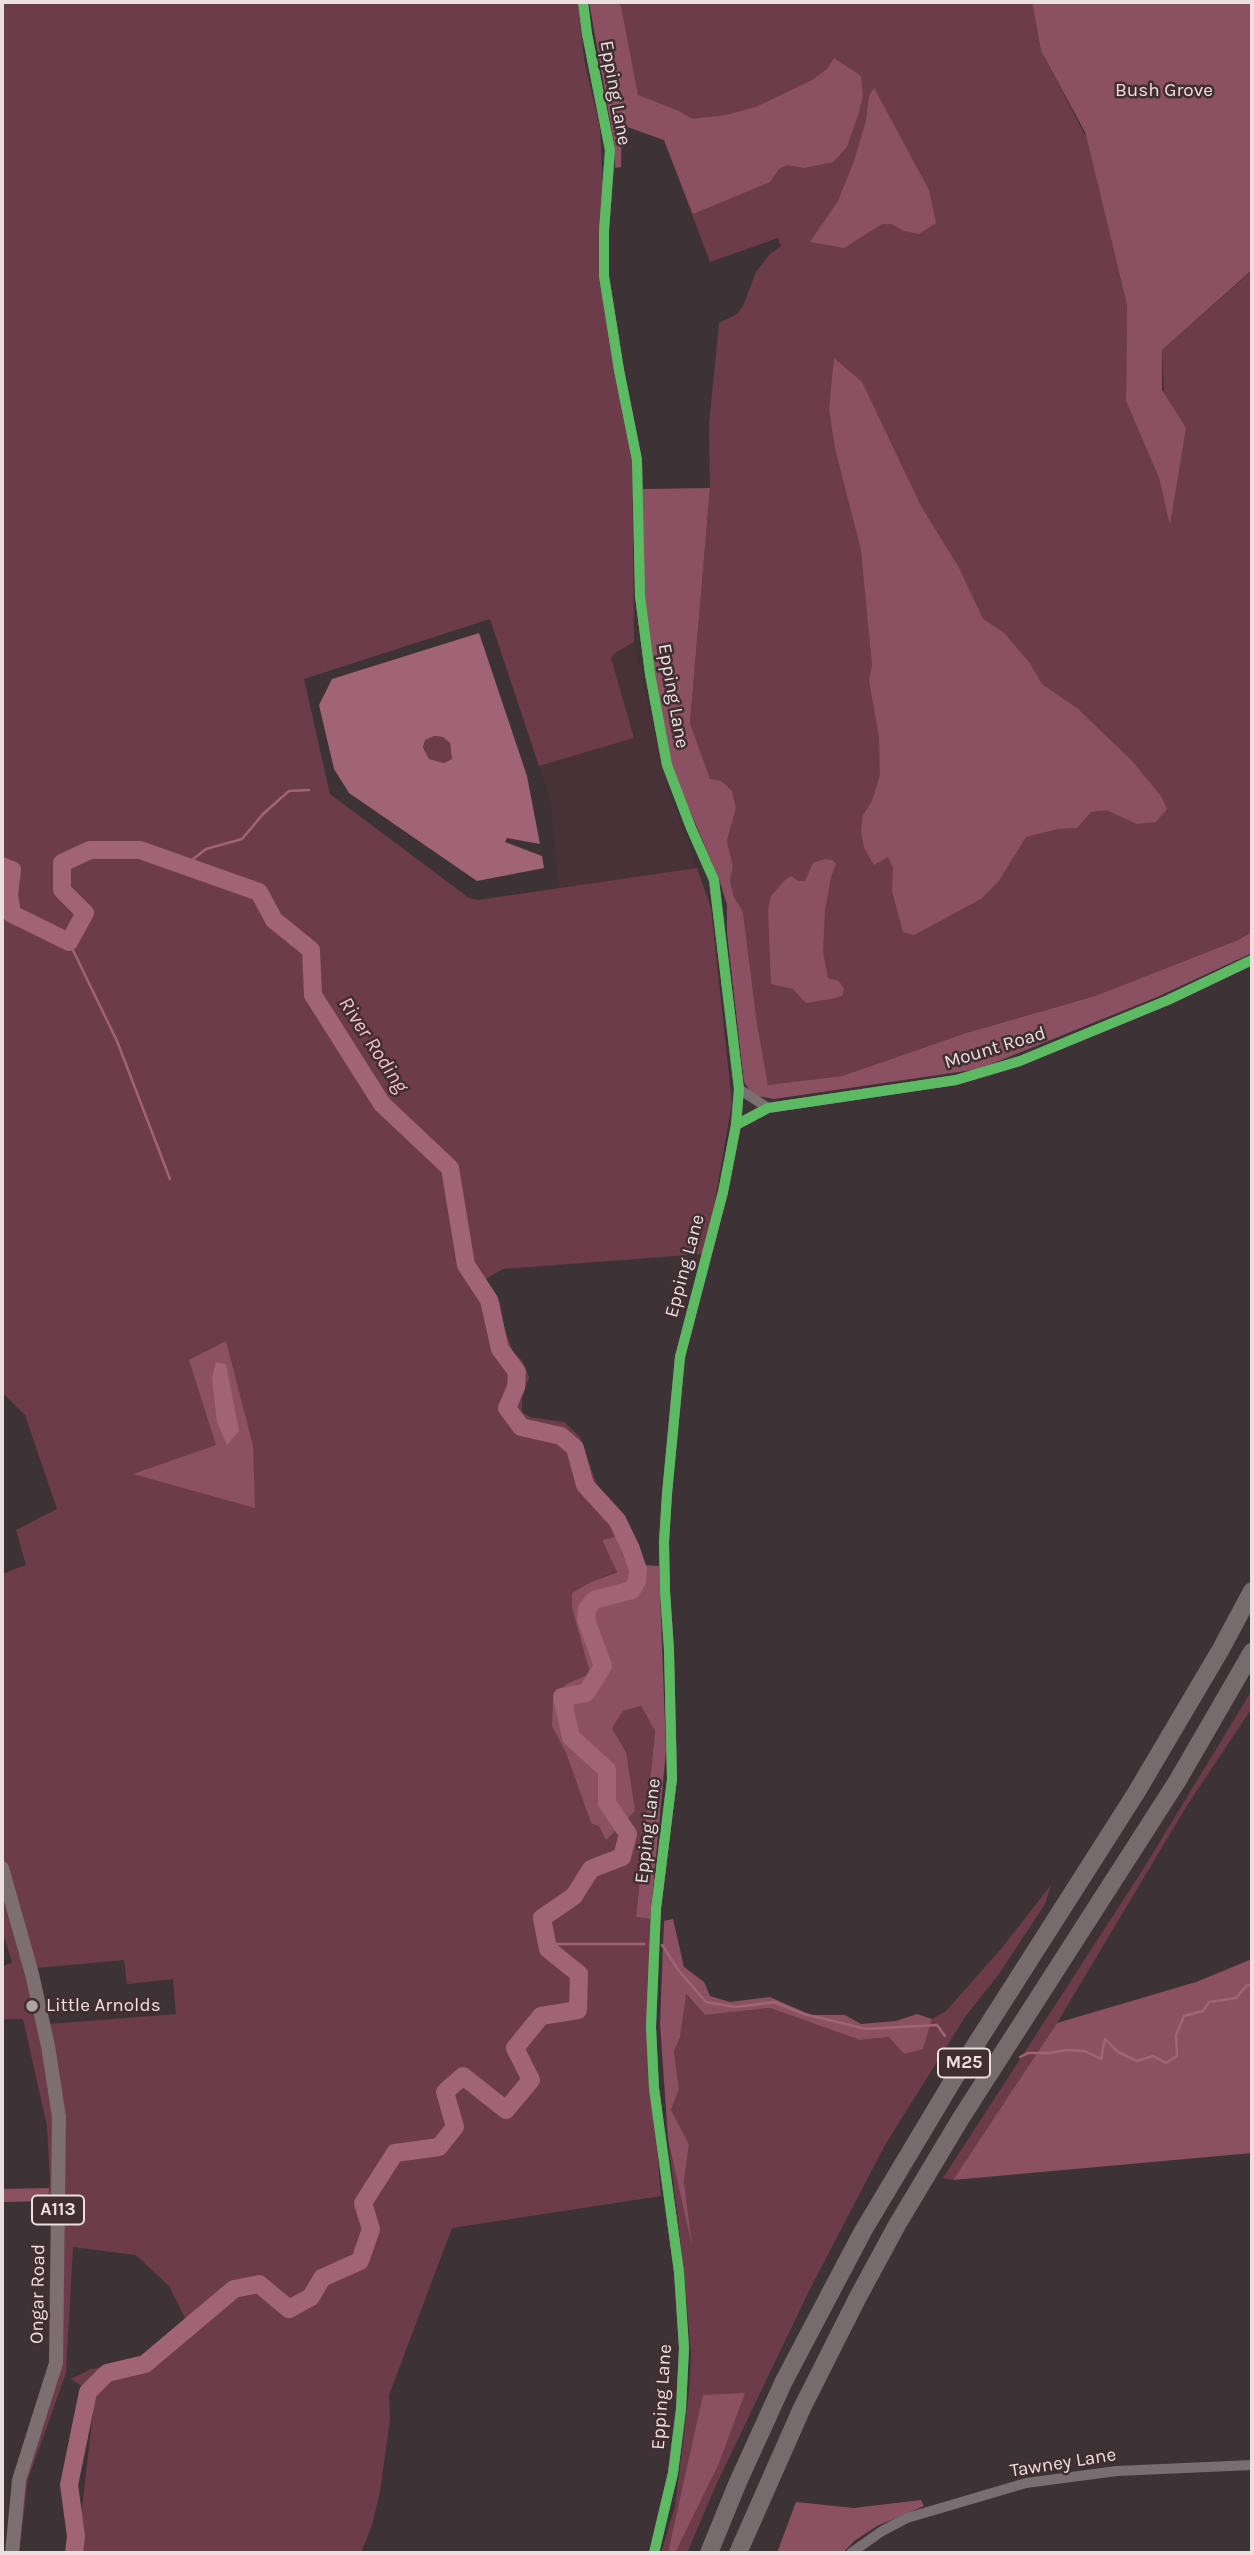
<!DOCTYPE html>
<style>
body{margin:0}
#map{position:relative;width:1254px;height:2555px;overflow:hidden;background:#3d3235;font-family:Karla,sans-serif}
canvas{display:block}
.frame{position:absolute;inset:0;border:4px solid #ecdfe2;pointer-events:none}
</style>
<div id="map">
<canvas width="1254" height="2555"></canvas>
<div class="frame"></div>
</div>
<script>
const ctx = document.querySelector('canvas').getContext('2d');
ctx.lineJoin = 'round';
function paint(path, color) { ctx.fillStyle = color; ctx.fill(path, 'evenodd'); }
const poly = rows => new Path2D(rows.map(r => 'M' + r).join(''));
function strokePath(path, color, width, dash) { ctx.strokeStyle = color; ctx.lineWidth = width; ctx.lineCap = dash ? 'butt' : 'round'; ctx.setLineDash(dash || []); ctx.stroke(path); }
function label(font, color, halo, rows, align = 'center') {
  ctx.font = font + ' Karla,sans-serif'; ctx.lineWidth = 5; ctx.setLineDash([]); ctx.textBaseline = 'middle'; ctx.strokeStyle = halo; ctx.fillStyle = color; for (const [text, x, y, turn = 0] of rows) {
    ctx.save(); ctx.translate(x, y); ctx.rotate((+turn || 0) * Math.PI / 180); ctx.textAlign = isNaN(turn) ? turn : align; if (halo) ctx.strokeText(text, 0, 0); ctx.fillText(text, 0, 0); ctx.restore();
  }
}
const built = poly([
 [634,642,669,792,697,868,559,889,550,800,539,766,634,738,611,658,615,653]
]);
const green = poly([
 [2,2,578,2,584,59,600,129,603,189,600,233,632,460,634,642,615,653,611,658,634,738,539,766,490,619,304,679,330,794,469,898,478,900,697,868,711,908,732,1103,712,1217,702,1254,503,1269,486,1279,500,1302,505,1331,513,1351,523,1362,529,1377,522,1398,522,1412,530,1417,564,1422,580,1437,597,1485,618,1508,631,1533,602,1540,617,1571,591,1582,572,1608,590,1674,566,1684,552,1725,566,1753,591,1823,626,1752,612,1728,623,1711,641,1706,655,1731,636,1917,650,1919,648,2045,661,2196,452,2228,389,2395,390,2419,380,2492,372,2525,361,2553,79,2553,81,2516,95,2395,71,2379,91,2369,143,2361,185,2318,169,2286,136,2255,73,2247,66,2373,28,2479,19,2553,8,2553,50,2362,53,2199,48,2201,50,2181,47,2126,23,2019,2,2019,2,1967,12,1962,2,1931,2,1574,26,1565,16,1530,57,1509,25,1415,2,1392],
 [216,1445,255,1507,135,1474],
 [124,1960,127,1984,173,1979,176,2014,49,2024,36,1968],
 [620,2,1032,2,1041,51,1086,137,1127,305,1126,401,1159,478,1170,523,1162,350,1252,271,1252,932,1238,940,1095,996,966,1033,842,1076,768,1085,757,1023,743,912,734,897,730,881,733,866,727,841,736,808,731,791,710,780,690,723,710,488,709,424,719,323,737,314,743,306,756,272,770,254,781,246,778,238,710,262,664,140,622,125,626,43],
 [434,736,443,737,450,743,452,759,444,763,429,759,423,746,425,739],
 [1252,1690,1252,1708,1186,1807,1057,2023,953,2180,943,2178,1142,1871],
 [1051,1885,1045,1904,999,1974,965,2017,885,2145,809,2291,717,2483,687,2553,661,2553,675,2506,689,2393,691,2355,684,2270,668,2139,690,2235,684,2182,689,2144,671,2110,679,2089,674,2051,680,2038,685,1994,705,2015,770,2008,860,2040,889,2037,923,2049,932,2019,946,2011,1001,1949]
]);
const forest = poly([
 [589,2,620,2,638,95,679,111,692,119,726,115,756,107,812,80,827,69,834,58,861,76,863,95,859,112,847,147,833,162,804,168,787,165,779,169,770,182,693,214,664,140,622,125,621,167,615,168,615,148],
 [1032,2,1252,2,1252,270,1162,350,1162,390,1186,428,1170,525,1159,478,1126,401,1127,305,1085,132,1041,51],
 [874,88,929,190,936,223,919,234,904,231,891,224,882,224,844,248,810,242,838,201,854,161,866,121,869,96],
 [834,358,862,382,921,506,959,568,983,619,1004,633,1029,662,1042,684,1078,709,1132,761,1161,796,1167,809,1156,822,1137,824,1106,810,1091,812,1077,828,1058,829,1026,837,998,882,981,899,914,935,903,932,892,891,893,868,888,857,874,865,864,848,861,830,863,815,872,801,880,775,879,737,869,680,872,665,861,550,835,448,829,409],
 [710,488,690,723,710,779,721,781,732,791,736,808,727,841,733,866,730,881,734,897,743,912,757,1023,768,1085,842,1076,966,1033,1095,996,1238,940,1252,932,1252,953,1157,997,979,1069,774,1099,757,1096,750,1091,744,1082,727,933,727,905,719,879,670,764,653,672,640,561,643,489],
 [825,859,832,860,836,864,831,877,825,910,823,952,828,978,839,981,844,989,842,996,836,998,806,1003,793,989,771,984,768,910,771,896,784,881,791,876,798,881,805,881,813,863],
 [226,1341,253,1446,255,1508,133,1474,216,1445,189,1360],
 [631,1533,643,1565,659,1566,666,1751,650,1919,636,1917,655,1731,641,1706,623,1711,612,1728,626,1752,635,1811,606,1840,599,1826,591,1823,566,1753,552,1726,553,1699,566,1684,590,1674,572,1608,572,1593,591,1582,617,1572,602,1540],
 [673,1919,684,1967,704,1982,710,1996,730,2002,770,1997,811,2015,845,2015,861,2024,896,2021,917,2014,932,2019,923,2049,904,2054,889,2037,860,2040,770,2008,705,2015,686,1994,680,2038,674,2051,679,2089,671,2110,689,2144,684,2182,692,2246,668,2139,660,2023,664,1921],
 [1252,1959,1252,2153,953,2180,1057,2023,1196,1982],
 [49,2188,48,2201,2,2202,2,2189],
 [745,2393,719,2463,675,2553,668,2553,703,2395],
 [921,2500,924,2506,877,2526,854,2541,843,2553,777,2553,796,2502,854,2508]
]);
const water = poly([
 [479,633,527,776,540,844,507,838,505,842,542,856,544,868,477,881,349,793,334,769,319,705,332,679],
 [434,736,443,737,450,743,452,759,444,763,429,759,423,747,425,740],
 [216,1362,226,1364,239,1431,227,1445,217,1422,212,1378]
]);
const stream = poly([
 [2,3,4,2],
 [184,866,206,849,242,839,263,814,289,791,309,790],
 [69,942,117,1041,170,1179],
 [547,1944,644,1944],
 [662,1945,679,1971,706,2002,736,2007,774,2002,804,2014,866,2029,937,2025,945,2036],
 [1020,2057,1028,2053,1050,2053,1065,2050,1085,2051,1101,2059,1105,2039,1118,2052,1137,2061,1153,2056,1166,2063,1177,2056,1176,2035,1184,2016,1203,2011,1209,2002,1236,1998,1247,1985,1252,1985]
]);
const river = poly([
 [2,866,12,870,9,895,12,914,69,942,85,913,62,890,62,863,90,850,140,850,259,892,274,920,311,950,313,995,382,1104,450,1168,466,1265,489,1300,500,1349,517,1372,516,1387,507,1408,521,1427,561,1436,575,1448,585,1485,617,1520,631,1549,638,1570,637,1581,632,1590,594,1600,587,1609,586,1619,603,1666,586,1693,562,1697,571,1737,607,1770,607,1803,628,1834,622,1857,591,1869,574,1896,542,1918,548,1949,579,1974,578,2010,541,2016,515,2048,531,2080,506,2110,463,2076,445,2092,455,2127,439,2147,395,2153,363,2203,371,2229,360,2261,322,2278,311,2297,289,2309,259,2284,234,2289,145,2364,107,2373,88,2392,69,2485,76,2536,74,2553]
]);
const minor = poly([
 [583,2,587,34,610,150,604,231,604,276,619,370,637,460,640,596,650,674,667,765,691,828,714,880,739,1089,736,1125,723,1192,680,1357,667,1494,664,1542,665,1591,669,1650,672,1779,656,1909,651,2027,654,2088,679,2272,684,2348,681,2409,673,2473,654,2553],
 [739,1089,768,1108],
 [736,1125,768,1108,956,1080,1020,1061,1168,1000,1252,960],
 [851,2553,882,2531,907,2518,1026,2483,1117,2471,1252,2465]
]);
const major = poly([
 [2,1868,32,1974,48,2046,59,2117,56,2363,19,2480,12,2553]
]);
const highway = poly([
 [709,2553,738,2482,784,2381,863,2231,955,2077,1136,1793,1221,1649,1252,1591],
 [738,2553,802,2408,858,2297,897,2225,961,2118,1178,1780,1252,1652]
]);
const cycleway = poly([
 [583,2,587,34,610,150,604,231,604,276,619,370,637,460,640,596,650,674,667,765,691,828,714,880,739,1089,736,1125,723,1192,680,1357,667,1494,664,1542,665,1591,669,1650,672,1779,656,1909,651,2027,654,2088,679,2272,684,2348,681,2409,673,2473,654,2553],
 [736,1125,768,1108,956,1080,1020,1061,1168,1000,1252,960]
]);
const markers = [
 [32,2006,7,"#afa2a5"]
];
const shields = [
 [964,2063,52],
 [58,2210,52]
];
const shieldNames = [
 ["M25",964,2063],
 ["A113",58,2210]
];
const parkNames = [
 ["Bush Grove",1164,91]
];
const streetNames = [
 ["Epping Lane",615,93,80],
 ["Epping Lane",673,696,80],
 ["Mount Road",995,1048,-17],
 ["Epping Lane",685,1266,-75],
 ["Epping Lane",648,1831,-83],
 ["Ongar Road",38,2294,-89],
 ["Epping Lane",662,2397,-86],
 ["Tawney Lane",1063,2463,-9]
];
const poiNames = [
 ["Little Arnolds",46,2006]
];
const waterNames = [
 ["River Roding",373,1045,57]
];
paint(built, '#493138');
paint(green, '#6d3c4b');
paint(forest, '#8b5162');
paint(water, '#a16376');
strokePath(stream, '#a16376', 2.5);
strokePath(river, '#a16376', 18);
strokePath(minor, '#796e71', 10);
strokePath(major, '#7d6e71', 14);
strokePath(highway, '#776b6e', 18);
strokePath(cycleway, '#5cba63', 10);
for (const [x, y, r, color] of markers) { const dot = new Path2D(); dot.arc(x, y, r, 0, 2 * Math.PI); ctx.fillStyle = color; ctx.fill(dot); strokePath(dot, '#412e33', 2.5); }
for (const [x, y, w] of shields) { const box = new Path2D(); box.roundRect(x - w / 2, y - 14.5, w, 29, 5); ctx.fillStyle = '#412e33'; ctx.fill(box); strokePath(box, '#ecdfe2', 2); }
label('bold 18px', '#ecdfe2', null, shieldNames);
label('19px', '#f2dde2', '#412e33', parkNames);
label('19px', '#ecdfe2', '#412e33', streetNames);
label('19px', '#ecdfe2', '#412e33', poiNames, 'left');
label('italic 21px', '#fbbfcf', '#412e33', waterNames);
</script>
